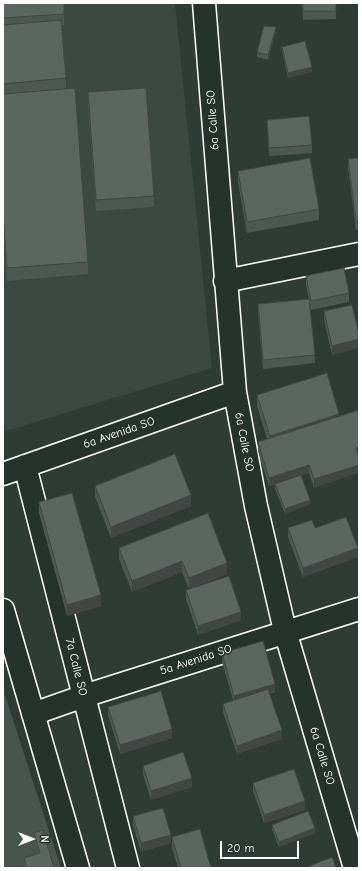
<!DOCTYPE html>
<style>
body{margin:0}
#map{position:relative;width:362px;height:871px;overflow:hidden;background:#2f3b35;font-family:"Comic Neue",sans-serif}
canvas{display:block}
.frame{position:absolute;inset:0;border:4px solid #fff;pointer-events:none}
.north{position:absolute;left:12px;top:819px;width:40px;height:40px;-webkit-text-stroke:3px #26332d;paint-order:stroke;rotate:90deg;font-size:11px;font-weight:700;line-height:16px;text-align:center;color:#fff}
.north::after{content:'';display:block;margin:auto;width:14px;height:18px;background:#fff;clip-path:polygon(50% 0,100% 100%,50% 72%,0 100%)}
.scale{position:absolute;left:220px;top:841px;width:79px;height:18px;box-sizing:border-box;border:2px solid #fff;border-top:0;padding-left:5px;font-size:12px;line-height:14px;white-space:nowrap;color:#fff;-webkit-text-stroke:3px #26332d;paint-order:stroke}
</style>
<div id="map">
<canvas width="362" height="871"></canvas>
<div class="frame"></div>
<div class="north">N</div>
<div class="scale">20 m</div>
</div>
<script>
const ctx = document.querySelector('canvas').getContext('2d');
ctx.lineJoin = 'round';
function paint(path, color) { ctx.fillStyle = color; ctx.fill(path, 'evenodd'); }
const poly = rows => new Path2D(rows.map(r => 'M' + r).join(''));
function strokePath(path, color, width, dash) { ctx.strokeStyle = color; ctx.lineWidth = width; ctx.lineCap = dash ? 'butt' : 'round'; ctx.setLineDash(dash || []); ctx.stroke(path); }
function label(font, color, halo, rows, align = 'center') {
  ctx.font = font + ' "Comic Neue",sans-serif'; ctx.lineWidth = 3; ctx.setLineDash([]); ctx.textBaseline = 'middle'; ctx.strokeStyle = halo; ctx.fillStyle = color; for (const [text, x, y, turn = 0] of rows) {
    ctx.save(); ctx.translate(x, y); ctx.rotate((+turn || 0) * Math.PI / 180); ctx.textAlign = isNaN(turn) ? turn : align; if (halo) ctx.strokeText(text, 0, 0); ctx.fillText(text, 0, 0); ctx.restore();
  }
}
const built = poly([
 [3,3,175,3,212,368,3,432]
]);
const green = poly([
 [3,689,61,868,3,868]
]);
const minor = poly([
 [204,3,235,392,256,506,285,631,355,868],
 [225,281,359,254],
 [25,466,128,868],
 [3,474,235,392],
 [3,610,78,868],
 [33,714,84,696,359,609]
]);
const wall = poly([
 [3,3,64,14,64,25,61,25,66,78,66,89,88,262,88,274,7,281,3,225],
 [302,3,336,11,336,19,303,20],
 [276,31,268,60,257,57,257,52],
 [282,47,312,72,288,78,282,51],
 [88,92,154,196,154,207,96,211,88,103],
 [267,120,312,145,312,153,269,156,267,128],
 [359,158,359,229,356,230,348,168,348,159],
 [238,171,319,209,319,220,247,233,238,183],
 [306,276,349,293,349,302,311,310,306,285],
 [258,304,315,355,315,363,263,369,258,313],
 [352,305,332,355,324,320,324,311],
 [257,395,339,416,358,456,314,488,309,473,301,476,310,504,285,514,275,489,275,484,279,483,269,486,258,451,258,442,267,439,257,406],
 [95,486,191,506,111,538,95,497],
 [39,502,101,606,67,616,39,513],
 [208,513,227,574,189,589,182,572,132,592,119,559,119,548],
 [288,528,315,528,358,557,303,577,288,537],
 [186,590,241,620,198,635,186,599],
 [222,653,275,692,270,694,282,739,237,754,223,712,223,704,233,700,222,662],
 [108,707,172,738,120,754,108,715],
 [143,766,192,787,151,800,143,774],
 [253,783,305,810,264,823,253,791],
 [133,816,171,843,141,852,133,825],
 [272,825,315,833,279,847,272,830],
 [34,833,54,868,24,868,24,858,38,854,34,842],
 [172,837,211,868,178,868,172,848]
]);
const shadedWall = poly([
 [276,27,276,31,268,60,268,55],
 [312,67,312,72,288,78,288,73],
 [359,339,359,348,332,355,332,346],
 [339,414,339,425,270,447,270,436],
 [359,447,359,456,356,457,356,448],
 [309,465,309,473,269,486,269,478],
 [359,465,359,473,314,488,314,479],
 [191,495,191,506,111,538,111,527],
 [310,500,310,504,285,514,285,509],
 [358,548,358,557,303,577,303,568],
 [182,561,182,572,132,592,132,581],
 [227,563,227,574,189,589,189,578],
 [101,595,101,606,67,616,67,605],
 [241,612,241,620,198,635,198,626],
 [275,684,275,692,234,704,234,696],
 [172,729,172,738,120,754,120,745],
 [282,730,282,739,237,754,237,746],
 [192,778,192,787,151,800,151,791],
 [305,801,305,810,264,823,264,815],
 [315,828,315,833,279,847,279,842],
 [171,835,171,843,141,852,141,843]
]);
const building = poly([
 [3,3,64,3,64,14,3,18,3,3],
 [303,3,336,3,336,11,303,11,303,3],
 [61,20,66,78,3,84,3,25,61,20],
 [264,26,276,27,268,55,257,52,264,26],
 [305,41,312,67,288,73,282,47,305,41],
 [75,88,88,262,7,268,3,213,3,94,75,88],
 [146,88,154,196,96,200,88,92,146,88],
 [309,116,312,145,269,148,267,120,309,116],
 [310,158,319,209,247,222,238,171,310,158],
 [359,158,359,221,356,221,348,159,359,158],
 [344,268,349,293,311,301,306,276,344,268],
 [309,299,315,355,263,360,258,304,309,299],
 [352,305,359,334,359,339,332,346,324,311,352,305],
 [327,373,339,414,270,436,257,395,327,373],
 [359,410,359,447,356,448,359,458,359,465,314,479,309,465,269,478,258,442,359,410],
 [175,454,191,495,111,527,95,486,175,454],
 [301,475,310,500,285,509,275,484,301,475],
 [72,493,101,595,67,605,39,502,72,493],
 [208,513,227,563,189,578,182,561,132,581,119,548,208,513],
 [346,517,358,548,303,568,288,528,312,520,315,528,346,517],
 [229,576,241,612,198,626,186,590,229,576],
 [263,641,275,684,234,696,222,653,263,641],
 [268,689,282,730,237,746,223,704,268,689],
 [161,691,172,729,120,745,108,707,161,691],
 [183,752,192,778,151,791,143,766,183,752],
 [294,769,305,801,264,815,253,783,294,769],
 [163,808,171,835,141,843,133,816,163,808],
 [308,811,315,828,279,842,272,825,308,811],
 [200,829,211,868,181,868,172,837,200,829],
 [43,830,54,868,27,868,24,858,40,853,34,833,43,830],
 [332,857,336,868,305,868,332,857]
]);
const streetNames = [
 ["6a Calle SO",213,120,-94],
 ["6a Avenida SO",119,433,-19],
 ["6a Calle SO",244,442,79],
 ["5a Avenida SO",196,660,-18],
 ["7a Calle SO",76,667,76],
 ["6a Calle SO",322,756,73]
];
paint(built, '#3c4842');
paint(green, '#4a544f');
strokePath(minor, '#fff', 25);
strokePath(minor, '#26332d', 22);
paint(wall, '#4e5853');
paint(shadedWall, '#404744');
paint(building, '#5b6661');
strokePath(building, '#404744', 1);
label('12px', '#fff', '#26332d', streetNames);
</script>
